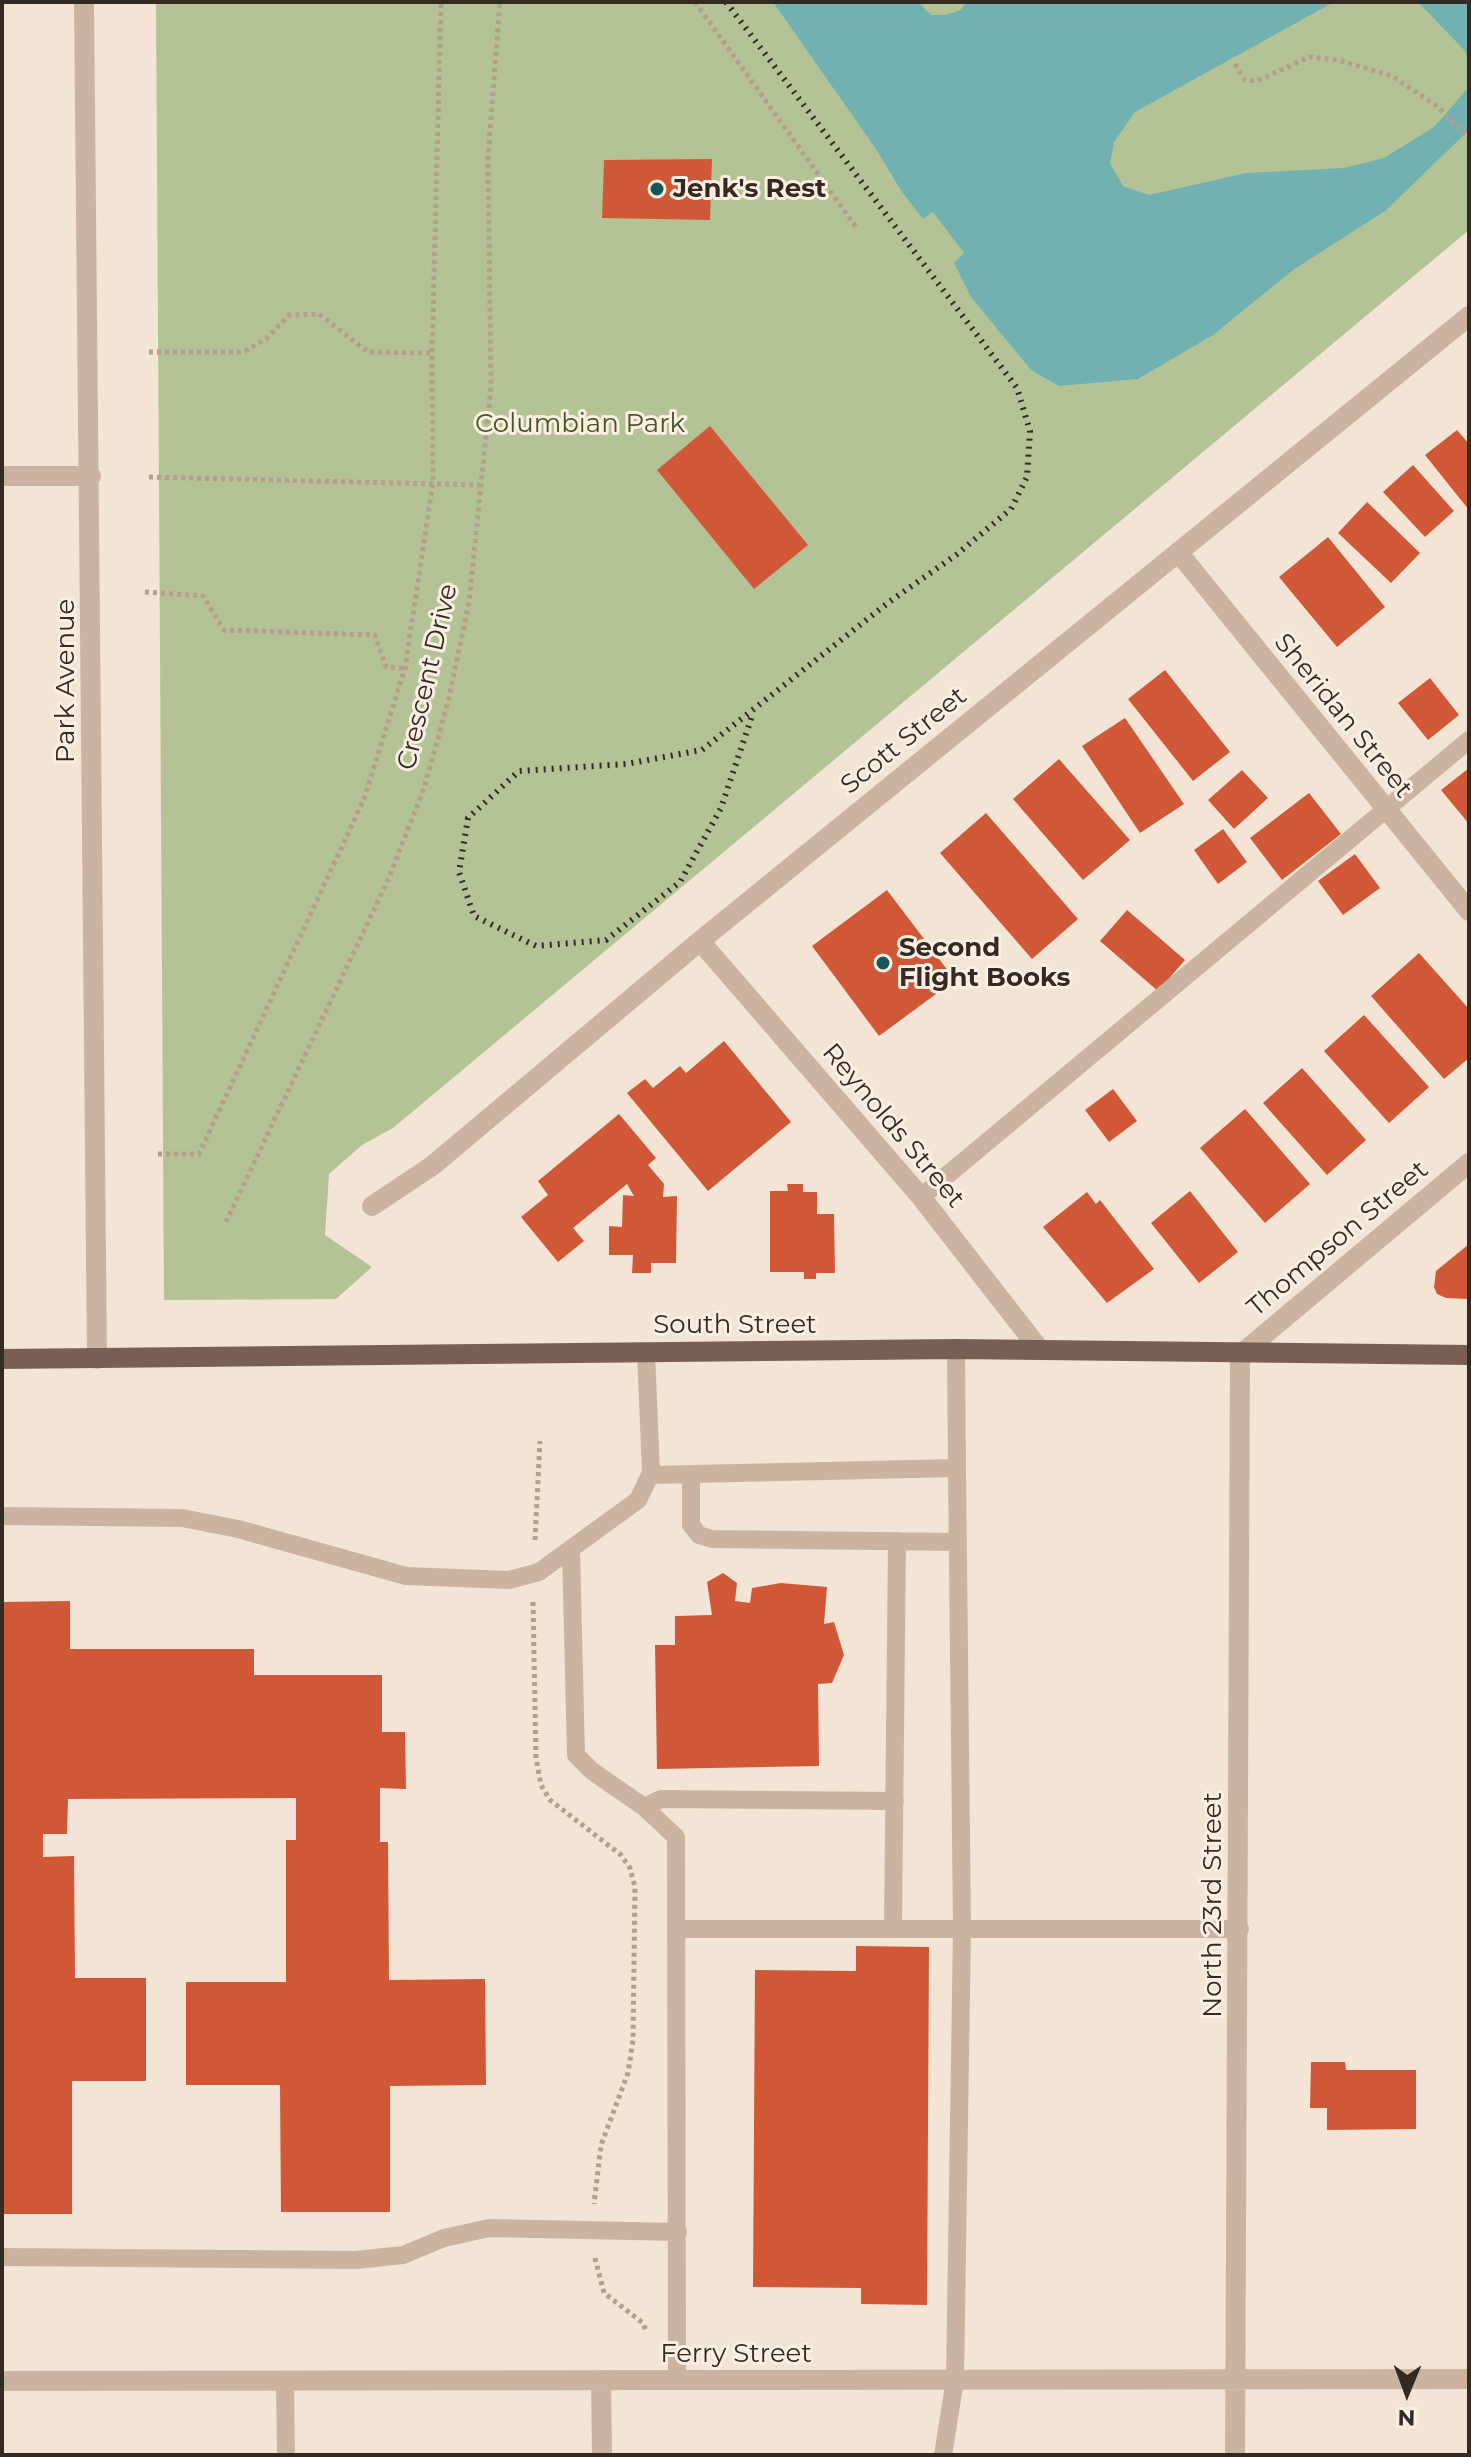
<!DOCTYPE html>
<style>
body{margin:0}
#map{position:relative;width:1471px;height:2457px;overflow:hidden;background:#f3e4d6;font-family:Montserrat,sans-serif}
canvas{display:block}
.frame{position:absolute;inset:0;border:4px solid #352924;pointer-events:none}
.north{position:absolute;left:1367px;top:2353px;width:80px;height:80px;-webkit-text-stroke:6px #faefe2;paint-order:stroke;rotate:181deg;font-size:22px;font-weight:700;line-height:32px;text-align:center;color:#352924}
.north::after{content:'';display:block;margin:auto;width:28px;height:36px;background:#352924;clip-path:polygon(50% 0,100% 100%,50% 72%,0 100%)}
</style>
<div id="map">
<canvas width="1471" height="2457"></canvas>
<div class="frame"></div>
<div class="north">N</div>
</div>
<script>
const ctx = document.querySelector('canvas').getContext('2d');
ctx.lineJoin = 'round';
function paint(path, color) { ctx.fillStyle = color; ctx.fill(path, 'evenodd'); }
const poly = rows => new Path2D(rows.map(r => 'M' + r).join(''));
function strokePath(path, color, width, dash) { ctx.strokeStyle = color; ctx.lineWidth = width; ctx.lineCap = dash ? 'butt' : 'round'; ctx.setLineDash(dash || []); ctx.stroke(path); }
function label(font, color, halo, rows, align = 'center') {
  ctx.font = font + ' Montserrat,sans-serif'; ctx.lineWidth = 6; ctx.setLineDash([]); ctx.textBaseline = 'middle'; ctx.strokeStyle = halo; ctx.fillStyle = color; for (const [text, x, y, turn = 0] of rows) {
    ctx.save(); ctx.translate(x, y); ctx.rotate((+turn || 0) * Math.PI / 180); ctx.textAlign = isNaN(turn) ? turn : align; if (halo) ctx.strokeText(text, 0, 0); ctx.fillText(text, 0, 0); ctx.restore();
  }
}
const green = poly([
 [156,2,1469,2,1469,230,393,1128,362,1145,329,1174,325,1235,372,1267,336,1299,164,1300]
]);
const water = poly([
 [773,2,918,2,931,15,945,15,961,10,966,2,1334,2,1135,112,1114,142,1110,163,1123,186,1149,195,1246,173,1344,168,1384,158,1434,127,1469,87,1469,130,1385,211,1293,270,1213,335,1138,379,1059,386,1031,370,971,297,954,263,964,253,933,212,923,219,902,192,876,149],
 [1418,2,1469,2,1469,65,1465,51]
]);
const building = poly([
 [712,159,710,220,602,218,604,160],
 [710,426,808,545,754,589,657,470],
 [1457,430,1469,444,1469,510,1425,455],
 [1413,465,1454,511,1425,537,1383,492],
 [1367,502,1420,553,1391,583,1338,533],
 [1328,537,1385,607,1337,647,1279,577],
 [1165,670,1230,752,1193,781,1128,699],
 [1430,678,1459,715,1428,740,1398,703],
 [1125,718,1184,804,1140,833,1082,746],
 [1059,759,1130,840,1083,880,1013,799],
 [1469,768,1469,824,1441,790],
 [1242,770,1268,798,1234,829,1208,800],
 [1309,793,1341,834,1282,880,1250,838],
 [986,813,1078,919,1032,959,940,853],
 [1223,829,1247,862,1218,884,1194,850],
 [1355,854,1380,888,1343,915,1318,881],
 [887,890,955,980,879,1036,812,946],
 [1127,910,1185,960,1158,991,1100,941],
 [1419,953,1469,1009,1469,1058,1444,1079,1371,996],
 [1364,1015,1429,1087,1389,1123,1324,1051],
 [724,1041,791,1122,708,1191,627,1093,645,1079,653,1088,680,1066,686,1073],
 [1302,1068,1366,1140,1327,1175,1263,1103],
 [1113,1089,1137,1121,1109,1142,1085,1110],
 [1245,1109,1310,1184,1265,1223,1200,1148],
 [619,1114,656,1158,648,1165,664,1184,663,1197,677,1196,676,1263,651,1263,651,1273,632,1273,633,1255,609,1255,609,1226,622,1227,623,1195,634,1196,627,1184,573,1228,584,1241,558,1262,521,1217,548,1195,538,1181],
 [787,1184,803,1184,803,1192,817,1192,817,1214,834,1214,835,1273,816,1273,816,1279,804,1279,804,1272,770,1272,770,1191,788,1191],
 [1190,1191,1238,1252,1199,1283,1151,1223],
 [1087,1192,1096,1204,1100,1200,1154,1269,1107,1303,1043,1227],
 [1469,1244,1469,1299,1446,1298,1437,1294,1434,1287,1436,1271],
 [723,1573,737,1583,735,1601,750,1603,752,1588,781,1583,827,1587,824,1624,834,1622,844,1655,832,1683,818,1684,819,1766,657,1769,655,1645,675,1645,675,1616,712,1615,707,1582],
 [70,1601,70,1649,254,1649,254,1675,382,1675,382,1732,405,1732,406,1789,380,1788,380,1842,388,1842,389,1980,485,1979,486,2085,390,2086,390,2212,281,2212,280,2085,186,2085,186,1982,286,1982,286,1840,296,1840,296,1798,68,1799,67,1834,43,1834,43,1857,74,1856,75,1978,146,1978,146,2081,72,2081,72,2214,2,2214,2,1602],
 [856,1946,929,1947,927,2305,861,2304,861,2288,753,2287,755,1970,856,1971],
 [1311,2062,1345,2062,1346,2070,1416,2070,1416,2129,1327,2130,1327,2108,1310,2108]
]);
const path = poly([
 [695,2,856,227],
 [1235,64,1245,80,1257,81,1309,57,1338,60,1392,76,1437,106,1469,137],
 [149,352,243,352,266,339,289,315,319,314,368,352,432,353],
 [149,477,479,485],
 [145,592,203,596,224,630,375,635,386,667,405,668],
 [158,1154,199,1154,364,799,405,668,433,482,432,353,441,2],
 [226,1222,388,880,424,788,448,702,469,603,491,387,488,157,500,2],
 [535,1540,540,1441],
 [533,1602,536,1758,541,1785,550,1800,621,1855,630,1868,635,1887,633,2040,628,2073,601,2145,594,2204],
 [595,2258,604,2293,643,2323,646,2331]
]);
const service = poly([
 [921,1197,1469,740],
 [691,1474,691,1525,699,1535,712,1539,958,1542],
 [650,1475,957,1468,956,1349],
 [2,1516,182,1518,238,1529,406,1576,509,1580,539,1572,638,1500,651,1473,646,1352],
 [571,1549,576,1755,592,1771,644,1807,676,1837,677,2380],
 [644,1807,661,1799,895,1801],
 [893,1928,897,1541],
 [676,1929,1240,1929],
 [2,2257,356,2260,403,2255,444,2238,489,2228,678,2232],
 [285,2380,286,2455],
 [943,2455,955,2380,962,1928,957,1468]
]);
const minor = poly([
 [84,2,97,1359],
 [2,476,91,476],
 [1178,552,1469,911],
 [700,941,921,1197,1040,1350],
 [372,1206,432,1166,700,941,1469,316],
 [601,2380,602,2455],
 [2,2381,1469,2379],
 [1235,2455,1240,1355,1469,1163]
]);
const primary = poly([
 [2,1359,956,1349,1469,1355]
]);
const rail = poly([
 [726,2,1017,388,1030,431,1027,477,1011,509,956,555,889,602,702,750,626,764,519,771,468,818,459,872,474,916,536,946,606,940,680,882,721,808,753,713]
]);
const markers = [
 [657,189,8,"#175659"],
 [883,963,8,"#175659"]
];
const poiNames = [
 ["Jenk's Rest",673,189],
 ["Second",899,948],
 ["Flight Books",899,978]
];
const parkNames = [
 ["Columbian Park",580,424]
];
const streetNames = [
 ["Crescent Drive",428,677,-77],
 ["Park Avenue",66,681,-90],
 ["Sheridan Street",1343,716,51],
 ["Scott Street",904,741,-39],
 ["Reynolds Street",893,1126,50],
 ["Thompson Street",1338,1239,-40],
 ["South Street",735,1325],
 ["North 23rd Street",1213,1905,-90],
 ["Ferry Street",736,2354]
];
paint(green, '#b4c395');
paint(water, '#72b1b2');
paint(building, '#d15836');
strokePath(path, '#b79d8b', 5, [4, 4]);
strokePath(service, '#cbb3a1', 18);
strokePath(minor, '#cbb3a1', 20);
strokePath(primary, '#785f54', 20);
strokePath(rail, '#352924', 6, [2, 6]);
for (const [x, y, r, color] of markers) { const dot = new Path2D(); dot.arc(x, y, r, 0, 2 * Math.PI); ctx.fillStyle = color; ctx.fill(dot); strokePath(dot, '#faefe2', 3); }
label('bold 26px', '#352924', '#faefe2', poiNames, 'left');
label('26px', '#455526', '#faefe2', parkNames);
label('26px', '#352924', '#faefe2', streetNames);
</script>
